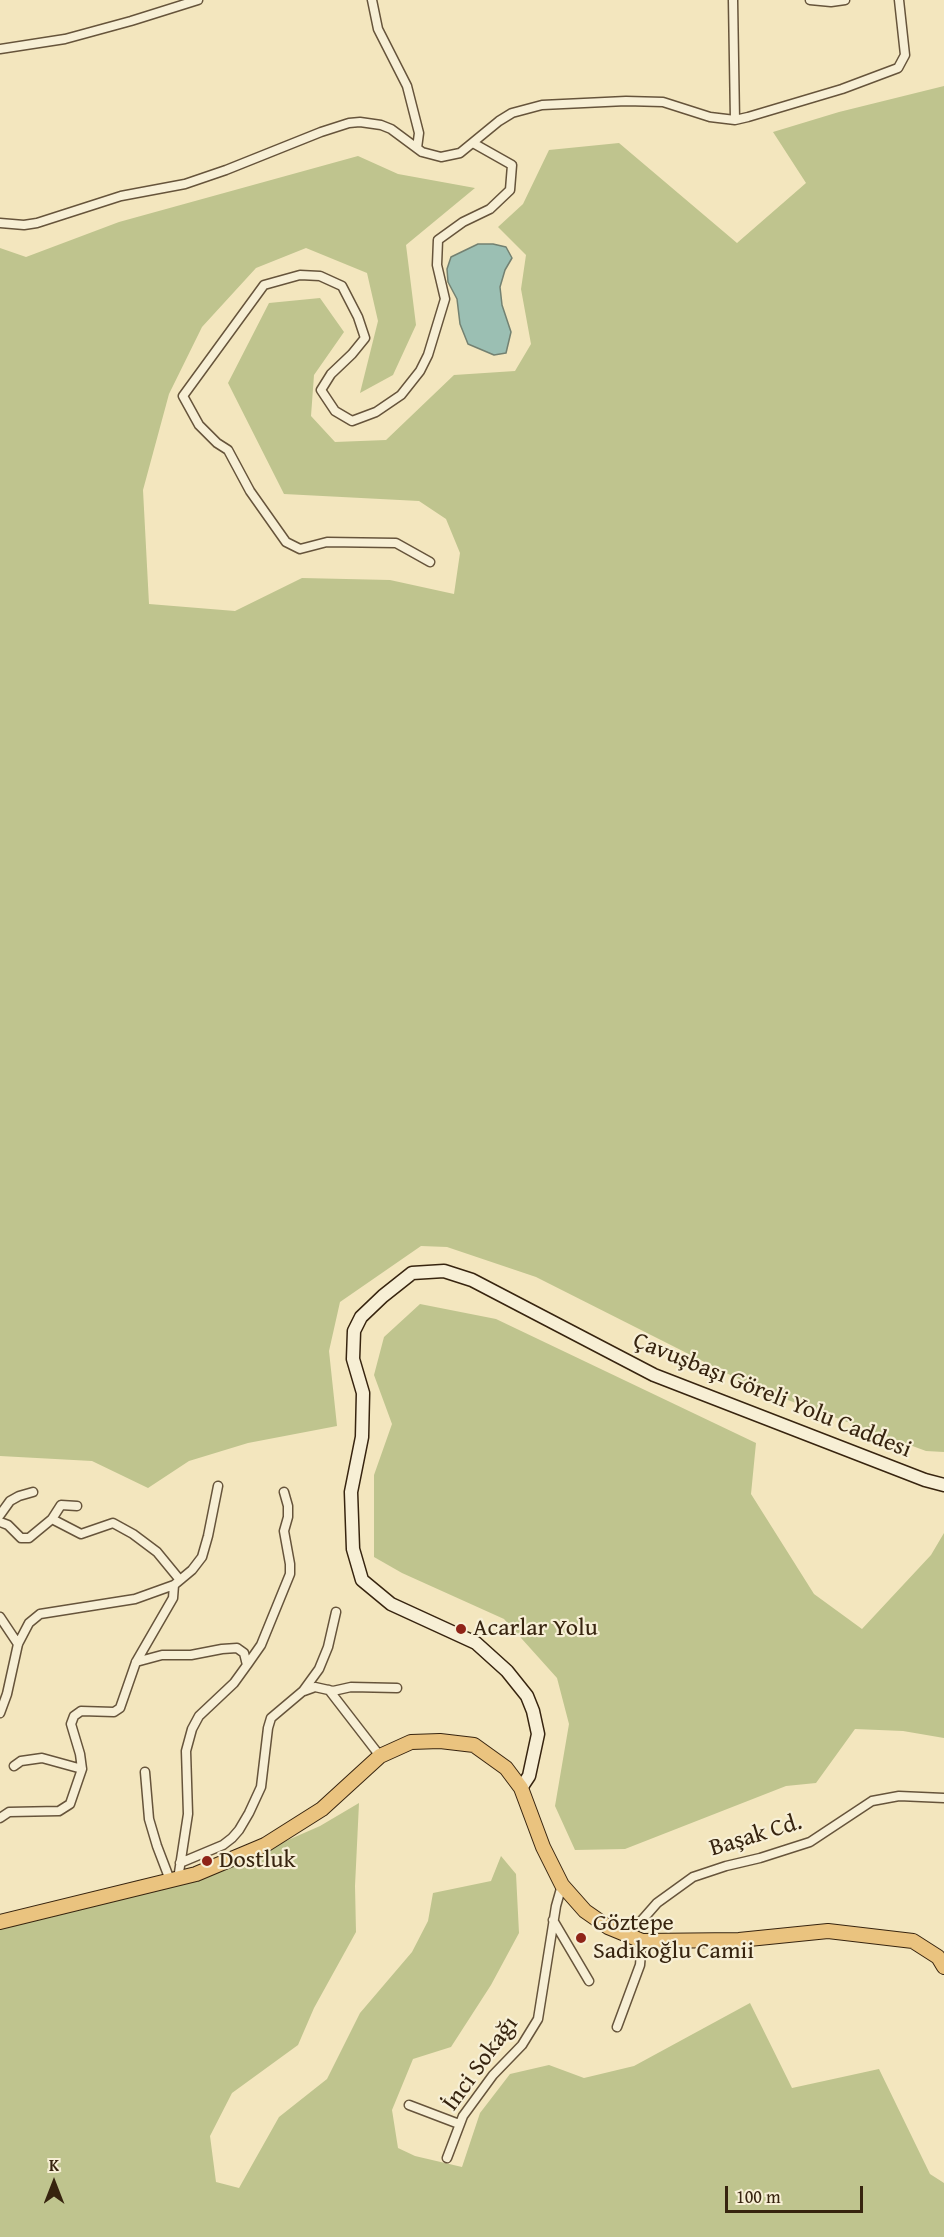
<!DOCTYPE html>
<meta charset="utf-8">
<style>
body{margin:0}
#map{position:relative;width:944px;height:2237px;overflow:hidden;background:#f3e6be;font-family:"Gentium Book Plus",serif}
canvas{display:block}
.north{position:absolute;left:24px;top:2153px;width:60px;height:60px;-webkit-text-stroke:4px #f7efd5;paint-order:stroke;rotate:0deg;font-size:16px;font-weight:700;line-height:24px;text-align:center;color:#37240f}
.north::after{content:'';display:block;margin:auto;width:21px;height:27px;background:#37240f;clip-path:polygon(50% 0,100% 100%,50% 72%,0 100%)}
.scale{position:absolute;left:725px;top:2186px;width:138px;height:27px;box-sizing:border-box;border:3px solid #37240f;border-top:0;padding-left:8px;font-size:18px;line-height:21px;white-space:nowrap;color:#37240f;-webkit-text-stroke:4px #f7efd5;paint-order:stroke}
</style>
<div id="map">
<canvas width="944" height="2237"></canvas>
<div class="north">K</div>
<div class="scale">100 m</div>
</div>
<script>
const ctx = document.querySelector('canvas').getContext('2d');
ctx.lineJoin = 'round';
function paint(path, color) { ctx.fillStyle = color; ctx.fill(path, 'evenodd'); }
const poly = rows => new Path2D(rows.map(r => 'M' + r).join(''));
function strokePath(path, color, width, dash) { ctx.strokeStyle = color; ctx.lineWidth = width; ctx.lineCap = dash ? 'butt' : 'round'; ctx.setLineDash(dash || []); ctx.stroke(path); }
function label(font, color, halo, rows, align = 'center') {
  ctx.font = font + ' "Gentium Book Plus",serif'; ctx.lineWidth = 4.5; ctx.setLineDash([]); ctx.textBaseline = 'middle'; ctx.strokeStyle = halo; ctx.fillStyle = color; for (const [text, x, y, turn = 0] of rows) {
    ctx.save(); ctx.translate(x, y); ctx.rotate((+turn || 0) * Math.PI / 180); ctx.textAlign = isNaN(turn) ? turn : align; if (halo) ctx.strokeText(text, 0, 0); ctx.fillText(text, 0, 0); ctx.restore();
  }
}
const green = poly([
 [944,86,944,1452,926,1451,758,1389,536,1277,447,1247,421,1246,340,1302,329,1351,337,1426,248,1443,189,1461,148,1488,92,1461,0,1456,0,248,26,257,119,222,358,156,398,174,475,188,406,245,416,325,393,375,360,393,378,321,367,273,306,248,256,268,202,327,169,394,143,490,149,604,235,611,302,578,390,580,454,594,460,553,446,519,419,501,284,494,228,383,269,303,320,298,344,332,314,375,311,416,335,442,386,440,454,375,515,371,531,344,521,289,526,255,498,227,523,204,549,150,619,143,737,243,806,183,773,132,839,112],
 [420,1304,496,1319,756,1443,751,1494,814,1594,862,1629,931,1555,944,1533,944,1738,903,1731,855,1729,816,1783,786,1786,625,1849,575,1850,555,1806,569,1724,557,1678,504,1619,402,1573,374,1557,374,1475,392,1424,374,1375,384,1337],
 [359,1803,355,1886,356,1932,314,2008,298,2045,232,2093,210,2136,216,2182,239,2188,279,2117,327,2079,360,2013,412,1952,428,1921,433,1893,491,1881,501,1856,516,1874,519,1933,491,1985,451,2047,413,2059,392,2110,398,2148,415,2156,462,2167,480,2113,510,2074,549,2065,584,2078,634,2066,750,2003,792,2088,879,2069,930,2174,944,2183,944,2237,0,2237,0,1925,238,1862,320,1826]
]);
const water = poly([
 [478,244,493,244,506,247,512,258,505,270,500,287,502,305,511,332,506,353,494,355,468,344,460,324,457,299,448,282,447,269,451,257,478,244]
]);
const minor = poly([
 [372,0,378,29,407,86,419,133,417,148],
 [733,0,735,120],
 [810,0,831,2,845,0],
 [0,49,65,39,131,21,198,0],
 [0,223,24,225,37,223,121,196,185,184,226,170,321,132,349,123,360,122,381,125,391,129,422,152,441,157,460,153,499,121,512,113,542,105,626,101,663,102,710,117,735,120,748,117,842,89,898,68,905,55,899,0],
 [430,562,396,543,327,542,300,549,286,542,250,491,228,450,217,443,199,425,183,396,264,285,300,275,320,276,342,286,358,317,365,338,352,354,331,374,321,390,335,411,352,421,376,412,401,395,420,371,428,355,445,299,437,265,438,240,463,222,490,209,510,190,512,165,473,143],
 [0,1515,10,1501,19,1496,33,1492],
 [52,1519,81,1534,113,1523,133,1534,157,1552,180,1580],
 [0,1522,8,1525,21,1538,29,1538,52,1519,61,1505,77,1506],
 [0,1617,18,1644],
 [136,1662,162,1655,191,1655,222,1649,237,1648,244,1653,247,1665,234,1683,199,1716,192,1729,186,1751,188,1814,178,1879],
 [247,1665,261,1645,290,1574,290,1564,284,1531,288,1517,288,1506,284,1492],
 [329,1690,380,1756],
 [304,1691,315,1687,333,1691,351,1687,397,1688],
 [0,1713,7,1694,18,1644,29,1623,40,1614,135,1599,174,1585,192,1570,202,1557,208,1536,218,1486],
 [14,1766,21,1761,42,1758,82,1769],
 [145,1772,149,1819,157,1846,170,1880],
 [0,1818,9,1812,59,1811,70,1804,82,1769,80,1754,71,1724,74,1716,81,1711,114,1712,120,1708,136,1662,173,1598,174,1585],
 [180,1863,223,1845,232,1838,239,1830,249,1813,261,1787,268,1728,271,1718,303,1691,319,1669,328,1647,336,1612],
 [553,1920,589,1981],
 [628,1936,657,1903,693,1877,726,1866,760,1858,810,1842,872,1801,899,1796,944,1798],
 [617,2027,640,1965,642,1941],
 [409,2105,459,2124],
 [447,2158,463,2116,493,2075,522,2045,538,2019,556,1906,562,1885]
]);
const secondary = poly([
 [521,1788,529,1776,538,1734,533,1711,527,1696,507,1671,476,1643,391,1604,362,1580,353,1549,351,1492,362,1437,363,1393,353,1359,354,1331,361,1317,383,1296,412,1273,444,1271,472,1280,654,1375,925,1480,944,1485]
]);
const primary = poly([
 [0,1922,196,1874,265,1845,322,1809,380,1756,411,1742,440,1741,474,1745,506,1768,521,1788,543,1847,562,1885,585,1911,608,1927,642,1941,739,1940,828,1931,913,1941,938,1957,944,1967]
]);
const markers = [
 [461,1629,6,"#8f2418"],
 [207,1861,6,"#8f2418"],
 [581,1938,6,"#8f2418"]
];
const streetNames = [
 ["Çavuşbaşı Göreli Yolu Caddesi",772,1396,22],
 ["Başak Cd.",756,1836,-17],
 ["İnci Sokağı",481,2064,-54]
];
const poiNames = [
 ["Acarlar Yolu",473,1629],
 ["Dostluk",219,1861],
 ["Göztepe",593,1924],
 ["Sadıkoğlu Camii",593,1952]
];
paint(green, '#bfc48e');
paint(water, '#9bbfb3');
strokePath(water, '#738171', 1.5);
strokePath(minor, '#66543b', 11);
strokePath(secondary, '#37240f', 15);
strokePath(primary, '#37240f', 16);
strokePath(minor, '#f7efd5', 8);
strokePath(secondary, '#f7efd5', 12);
strokePath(primary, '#eac37f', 14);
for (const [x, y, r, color] of markers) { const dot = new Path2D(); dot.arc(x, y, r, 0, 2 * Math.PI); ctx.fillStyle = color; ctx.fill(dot); strokePath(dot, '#f7efd5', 2); }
label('24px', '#37240f', '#f7efd5', streetNames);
label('24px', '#37240f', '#f7efd5', poiNames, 'left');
</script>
